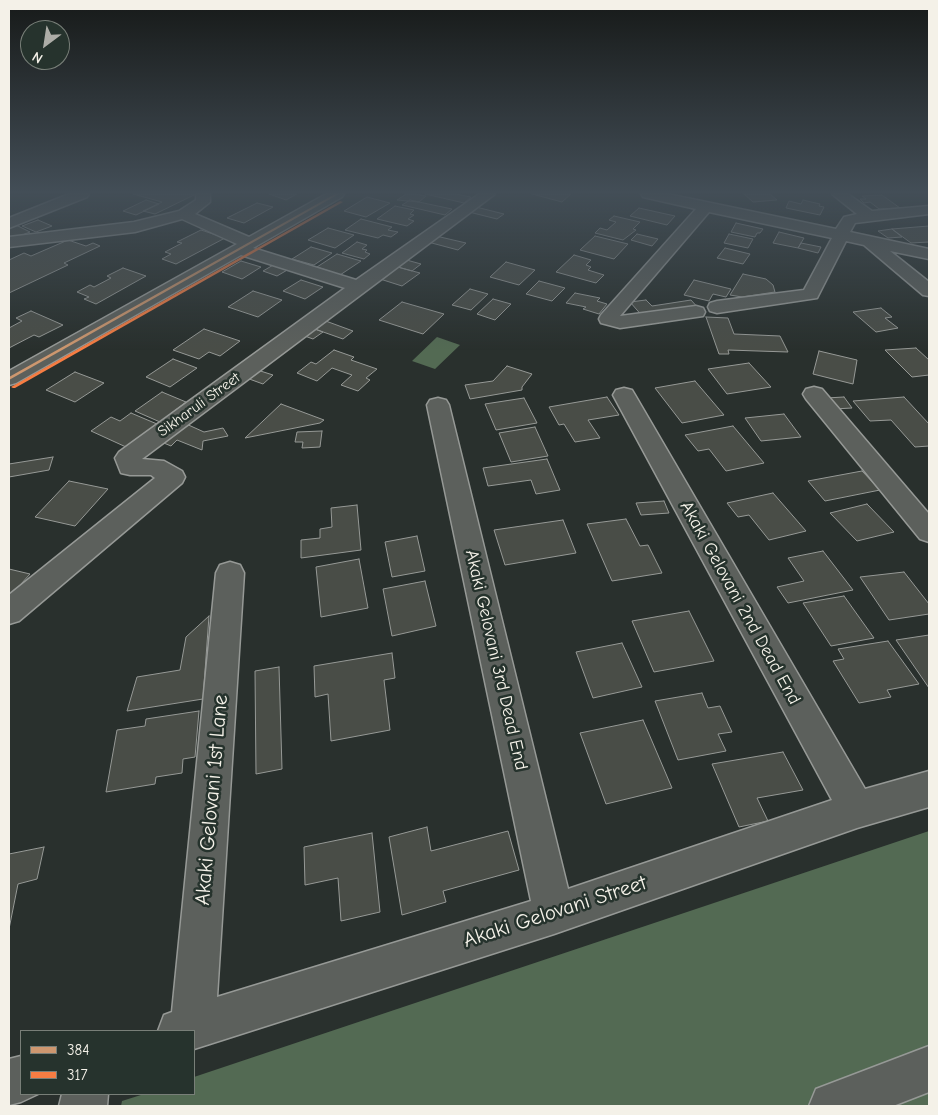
<!DOCTYPE html>
<style>
body{margin:0}
#map{position:relative;width:938px;height:1115px;overflow:hidden;background:#29302d;font-family:"Comic Neue",sans-serif}
canvas{display:block}
.frame{position:absolute;inset:0;border:10px solid #f4f1e8;pointer-events:none}
.legend{position:absolute;left:20px;top:1030px;width:175px;height:65px;box-sizing:border-box;background:#26332d;border:1px solid #787f78;margin:0;padding:6px 9px;list-style:none;font-size:15px;color:#f4f1e8}
.legend li{display:flex;align-items:center;gap:10px;height:25px}
.legend b{width:25px;border:1px solid #787f78}
.north{position:absolute;left:20px;top:20px;width:50px;height:50px;box-sizing:border-box;background:#26332d;border:1px solid #787f78;border-radius:50%;rotate:211deg;font-size:14px;font-weight:700;line-height:20px;text-align:center;color:#f4f1e8}
.north::after{content:'';display:block;margin:auto;width:18px;height:22px;background:#adada7;clip-path:polygon(50% 0,100% 100%,50% 72%,0 100%)}
</style>
<div id="map">
<canvas width="938" height="1115"></canvas>
<div class="frame"></div>
<ul class="legend">
<li><b style="height:6px;background:#cd976f"></b>384</li>
<li><b style="height:6px;background:#f77d43"></b>317</li>
</ul>
<div class="north">N</div>
</div>
<script>
const ctx = document.querySelector('canvas').getContext('2d');
ctx.lineJoin = 'round';
function paint(path, color) { ctx.fillStyle = color; ctx.fill(path, 'evenodd'); }
const poly = rows => new Path2D(rows.map(r => 'M' + r).join(''));
function strokePath(path, color, width, dash) { ctx.strokeStyle = color; ctx.lineWidth = width; ctx.lineCap = dash ? 'butt' : 'round'; ctx.setLineDash(dash || []); ctx.stroke(path); }
function label(font, color, halo, rows, align = 'center') {
  ctx.font = font + ' "Comic Neue",sans-serif'; ctx.lineWidth = 5; ctx.setLineDash([]); ctx.textBaseline = 'middle'; ctx.strokeStyle = halo; ctx.fillStyle = color; for (const [text, x, y, turn = 0] of rows) {
    ctx.save(); ctx.translate(x, y); ctx.rotate((+turn || 0) * Math.PI / 180); ctx.textAlign = isNaN(turn) ? turn : align; if (halo) ctx.strokeText(text, 0, 0); ctx.fillText(text, 0, 0); ctx.restore();
  }
}
const green = poly([
 [437,337,460,345,435,369,412,361],
 [929,831,929,1106,121,1106,122,1101,144,1094,194,1094,194,1077]
]);
const building = poly([
 [133,194,196,194,155,214,143,211,162,202,133,194],
 [269,194,297,194,286,200,269,194],
 [406,194,415,194,426,196,419,202,397,200,406,194],
 [425,194,456,194,471,197,464,203,425,194],
 [532,194,571,194,562,202,532,194],
 [744,194,770,194,777,200,753,202,744,194],
 [882,195,900,208,879,209,870,202,864,203,860,199,866,199,862,196,882,195],
 [367,197,390,203,366,217,344,211,367,197],
 [146,200,159,204,136,215,123,211,146,200],
 [410,200,419,202,452,209,445,215,402,205,410,200],
 [803,200,820,204,819,206,824,207,820,215,786,208,789,201,801,204,803,200],
 [257,203,273,207,244,223,227,218,257,203],
 [395,206,414,210,410,214,414,215,408,219,414,221,407,226,377,219,395,206],
 [476,207,504,214,497,219,469,212,476,207],
 [639,208,675,216,667,225,630,216,639,208],
 [614,216,640,222,633,229,636,230,623,240,595,233,600,228,607,230,616,222,609,220,614,216],
 [361,219,392,227,388,230,398,232,391,237,383,235,378,238,345,230,361,219],
 [38,220,52,226,36,232,22,226,38,220],
 [736,223,763,229,760,233,757,233,755,237,731,232,736,223],
 [14,224,30,232,14,238,9,236,9,225,14,224],
 [929,226,929,242,911,243,892,229,929,226],
 [328,228,354,235,335,248,308,240,328,228],
 [892,229,902,237,888,238,878,231,892,229],
 [201,230,225,238,176,264,162,259,171,254,165,252,182,243,177,242,201,230],
 [779,232,804,238,798,248,773,243,779,232],
 [637,234,658,239,652,246,631,240,637,234],
 [729,234,753,239,748,248,724,243,729,234],
 [436,236,466,243,458,250,428,242,436,236],
 [595,236,628,244,614,259,580,250,595,236],
 [68,240,86,246,93,243,100,246,64,263,68,265,9,293,9,260,24,253,31,256,68,240],
 [357,242,367,245,362,249,367,250,365,252,370,254,364,259,342,253,357,242],
 [801,243,821,247,818,253,798,248,801,243],
 [311,247,332,253,314,265,292,259,311,247],
 [725,248,750,254,743,264,717,258,725,248],
 [337,254,361,261,340,275,317,267,337,254],
 [574,255,591,260,586,265,591,267,588,270,604,275,596,283,556,272,574,255],
 [403,259,421,264,412,271,394,266,403,259],
 [241,261,261,267,242,279,222,272,241,261],
 [506,262,535,270,519,285,490,277,506,262],
 [275,264,289,269,277,276,263,271,275,264],
 [394,266,420,273,402,286,377,278,394,266],
 [123,268,146,276,96,304,84,299,89,297,77,292,90,285,94,287,111,278,107,276,123,268],
 [743,274,766,279,773,285,775,292,742,297,730,295,743,274],
 [301,280,323,287,305,299,283,291,301,280],
 [694,280,731,289,726,297,713,294,709,301,684,295,694,280],
 [539,281,565,288,552,301,526,294,539,281],
 [470,289,488,294,471,310,452,305,470,289],
 [253,291,282,300,258,317,228,307,253,291],
 [575,293,600,298,597,301,607,304,599,314,583,309,586,307,566,303,575,293],
 [493,299,511,304,495,320,477,314,493,299],
 [646,300,652,306,691,300,700,310,644,318,630,302,646,300],
 [402,302,444,314,423,334,379,320,402,302],
 [881,308,892,317,885,318,898,328,876,332,853,312,881,308],
 [31,311,63,325,39,337,34,335,9,348,9,328,22,321,16,318,31,311],
 [706,317,728,318,734,334,780,336,788,352,728,350,729,354,719,354,706,317],
 [323,320,353,331,343,339,312,328,323,320],
 [312,328,323,332,313,339,302,335,312,328],
 [204,329,240,341,220,356,209,352,199,359,173,350,204,329],
 [916,348,929,360,929,375,912,377,885,350,916,348],
 [334,350,354,357,351,360,377,369,366,378,370,380,358,391,341,385,352,375,332,368,317,381,297,373,311,362,316,364,334,350],
 [819,351,857,360,853,384,813,374,819,351],
 [173,359,197,368,170,387,146,377,173,359],
 [749,363,771,387,727,394,708,369,749,363],
 [507,366,532,374,522,387,522,390,470,399,465,385,493,381,507,366],
 [251,368,273,375,263,384,241,376,251,368],
 [75,372,104,383,75,402,46,390,75,372],
 [695,381,724,415,682,423,655,388,695,381],
 [162,392,186,402,160,422,135,411,162,392],
 [607,397,619,415,588,420,600,438,575,442,564,424,559,425,549,407,607,397],
 [844,397,852,408,834,409,826,398,844,397],
 [904,397,929,424,929,446,915,447,891,420,870,421,853,401,904,397],
 [524,398,537,423,496,430,485,404,524,398],
 [281,404,324,420,320,423,245,438,281,404],
 [131,413,157,424,126,447,91,431,111,417,120,421,131,413],
 [784,414,801,437,761,441,745,418,784,414],
 [184,423,204,432,223,428,228,436,203,441,202,450,177,440,171,446,159,441,184,423],
 [733,426,764,463,726,471,709,449,698,451,685,435,733,426],
 [535,427,548,456,511,462,499,433,535,427],
 [322,431,320,447,302,448,303,442,295,442,297,432,322,431],
 [53,457,49,470,9,477,9,464,53,457],
 [547,459,560,490,536,494,531,480,488,486,483,468,547,459],
 [862,471,880,490,825,501,808,481,862,471],
 [69,481,108,489,75,526,35,517,69,481],
 [773,493,806,531,769,540,749,515,738,517,727,503,773,493],
 [664,501,669,513,641,515,636,503,664,501],
 [867,504,894,532,857,541,830,513,867,504],
 [357,505,361,550,301,558,301,540,320,538,320,529,332,527,331,508,357,505],
 [626,519,640,546,648,545,662,573,612,581,587,524,626,519],
 [563,520,576,553,505,565,494,530,563,520],
 [417,536,425,571,392,577,385,542,417,536],
 [823,551,853,590,788,603,777,587,804,581,788,558,823,551],
 [359,559,368,608,321,617,316,567,359,559],
 [9,569,30,574,12,594,9,593,9,569],
 [904,572,929,604,929,614,889,620,860,577,904,572],
 [425,581,436,626,392,636,383,589,425,581],
 [844,596,874,638,831,646,803,603,844,596],
 [689,611,714,661,654,672,632,621,689,611],
 [209,616,203,699,127,711,137,677,180,670,186,637,209,616],
 [929,635,929,688,896,640,929,635],
 [888,641,919,684,887,690,891,697,859,703,833,661,844,659,838,649,888,641],
 [622,643,642,687,593,698,576,652,622,643],
 [392,653,395,678,384,680,390,730,331,741,328,694,315,697,314,666,392,653],
 [279,667,282,769,256,774,255,671,279,667],
 [702,693,708,708,720,706,732,732,718,734,726,751,678,760,655,701,702,693],
 [199,711,195,757,183,759,182,773,156,777,155,784,106,792,117,730,145,726,146,719,199,711],
 [643,720,672,788,606,804,580,733,643,720],
 [783,752,803,790,757,798,768,821,739,827,712,764,783,752],
 [427,827,431,851,508,831,519,870,443,891,446,902,402,915,389,837,427,827],
 [372,833,380,912,341,921,338,878,305,885,304,847,372,833],
 [44,847,37,879,18,884,9,929,9,854,44,847]
]);
const minor = poly([
 [69,194,89,194,87,197,9,228,9,218,69,194],
 [196,194,210,194,210,202,195,214,249,237,326,194,344,194,342,197,253,248,356,280,479,194,495,194,142,459,164,461,182,471,185,477,182,483,19,621,9,624,9,595,155,478,151,475,130,475,121,473,115,458,119,452,345,288,241,255,16,383,9,385,9,371,237,244,182,219,135,232,9,247,9,237,134,222,179,211,196,200,196,194],
 [641,194,668,194,836,229,844,217,857,214,832,194,848,194,872,211,929,206,929,214,855,223,850,232,929,249,929,259,890,251,929,282,929,296,923,295,864,245,846,241,817,298,717,313,710,311,708,307,710,303,717,301,804,290,832,238,709,212,620,316,696,306,703,308,705,312,703,316,620,328,601,323,599,319,601,315,696,209,643,197,641,194],
 [814,387,822,389,929,514,929,542,920,539,806,399,803,394,806,389,814,387],
 [624,388,632,390,635,395,865,789,929,771,929,807,857,828,554,934,194,1049,194,1031,158,1031,164,1015,172,1012,216,573,220,565,230,562,240,565,244,573,217,997,531,901,427,405,430,400,438,398,446,400,449,405,568,889,832,800,613,395,616,390,624,388],
 [929,1046,929,1092,893,1106,809,1106,816,1089,929,1046],
 [21,1056,21,1094,38,1094,21,1102,9,1105,9,1059,21,1056],
 [62,1094,108,1094,107,1106,59,1106,62,1094]
]);
const bus1 = poly([
 [335,194,339,194,9,380,9,377,335,194]
]);
const bus2 = poly([
 [340,201,343,202,15,388,13,388,11,387,340,201]
]);
const farStreetnames = [
 ["Sikharuli Street",199,405,-36]
];
const streetNames = [
 ["Akaki Gelovani 2nd Dead End",740,603,61],
 ["Akaki Gelovani 3rd Dead End",496,660,77]
];
const nearStreetnames = [
 ["Akaki Gelovani 1st Lane",212,800,-85],
 ["Akaki Gelovani Street",555,912,-18]
];
paint(green, '#536a53');
paint(building, '#494d47');
strokePath(building, '#969996', 1);
strokePath(minor, '#969996', 3);
paint(minor, '#5c605c');
paint(bus1, '#cd976f');
paint(bus2, '#f77d43');
const sky = ctx.createLinearGradient(0, 0, 0, 350);
sky.addColorStop(0, '#171a19');
sky.addColorStop(0.55, '#434e57');
sky.addColorStop(1, '#434e5700');
ctx.fillStyle = sky;
ctx.fillRect(0, 0, 938, 350);
label('15px', '#f4f1e8', '#26332d', farStreetnames);
label('18px', '#f4f1e8', '#26332d', streetNames);
label('21px', '#f4f1e8', '#26332d', nearStreetnames);
</script>
